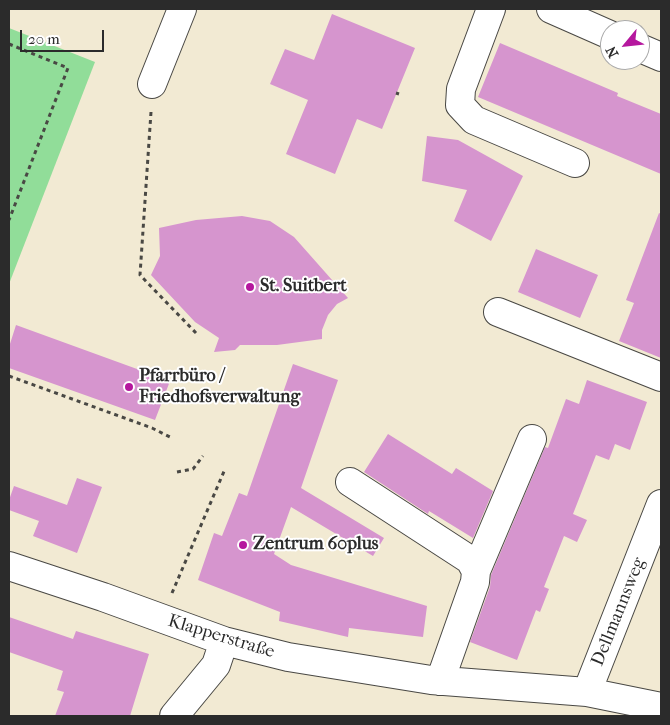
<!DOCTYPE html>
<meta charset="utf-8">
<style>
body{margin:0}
#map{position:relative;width:670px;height:725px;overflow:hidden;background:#f2ead3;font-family:"IM FELL French Canon",serif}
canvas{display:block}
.frame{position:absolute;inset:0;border:10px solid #2b2b2b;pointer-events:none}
.north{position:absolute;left:600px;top:20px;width:50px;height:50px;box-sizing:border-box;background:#fff;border:1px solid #aaa;border-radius:50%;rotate:242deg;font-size:14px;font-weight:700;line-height:20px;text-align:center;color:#2b2b2b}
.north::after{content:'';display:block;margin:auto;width:18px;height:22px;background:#b5179e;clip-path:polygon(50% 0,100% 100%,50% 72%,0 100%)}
.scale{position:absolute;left:20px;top:30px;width:84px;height:22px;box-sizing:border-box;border:2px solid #2b2b2b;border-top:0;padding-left:6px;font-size:15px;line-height:18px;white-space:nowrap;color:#2b2b2b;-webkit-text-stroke:4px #fff;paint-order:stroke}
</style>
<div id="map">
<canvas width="670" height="725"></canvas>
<div class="frame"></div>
<div class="north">N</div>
<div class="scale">20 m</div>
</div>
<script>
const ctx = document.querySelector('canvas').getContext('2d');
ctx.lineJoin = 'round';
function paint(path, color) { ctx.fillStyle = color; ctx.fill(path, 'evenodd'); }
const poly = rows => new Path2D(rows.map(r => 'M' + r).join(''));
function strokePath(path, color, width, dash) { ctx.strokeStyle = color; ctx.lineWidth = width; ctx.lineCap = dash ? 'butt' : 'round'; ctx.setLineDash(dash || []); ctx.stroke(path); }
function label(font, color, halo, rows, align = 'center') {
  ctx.font = font + ' "IM FELL French Canon",serif'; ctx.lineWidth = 4; ctx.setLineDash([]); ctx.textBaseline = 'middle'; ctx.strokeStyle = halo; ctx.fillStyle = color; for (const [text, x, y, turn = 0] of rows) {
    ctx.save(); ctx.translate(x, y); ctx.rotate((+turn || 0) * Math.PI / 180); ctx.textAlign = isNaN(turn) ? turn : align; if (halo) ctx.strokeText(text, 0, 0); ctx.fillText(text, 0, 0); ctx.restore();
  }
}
const green = poly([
 [9,28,95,62,9,284]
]);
const building = poly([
 [332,14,415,48,382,129,357,119,335,174,286,154,308,100,270,84,285,49,314,60],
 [500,43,618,93,617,96,661,114,661,174,478,97],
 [427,136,458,140,523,176,491,241,454,221,467,190,422,181],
 [659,213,661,214,661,358,619,341,634,303,626,300],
 [242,216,270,221,294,237,348,298,337,304,328,315,322,330,322,339,277,345,240,345,235,350,214,352,219,338,195,322,151,275,160,256,159,228,196,220],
 [536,249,598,275,580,318,518,292],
 [16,325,170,381,155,420,9,368,9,347],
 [293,364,338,380,301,488,384,538,373,556,291,507,274,554,291,565,427,606,423,637,349,628,348,637,279,621,280,612,198,580,214,533,222,536,239,493,247,496],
 [587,380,647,402,630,450,615,444,609,460,596,455,573,514,587,520,577,542,564,536,544,587,549,589,540,612,536,610,517,660,470,642,490,587,491,575,545,447,548,448,566,399,579,404],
 [388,434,452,474,456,468,493,491,473,538,429,511,428,514,364,472],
 [77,478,102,487,77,553,33,536,39,521,9,510,9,500,14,486,67,505],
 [9,617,73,639,76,631,149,654,130,716,55,716,64,692,57,690,63,671,9,652]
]);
const path = poly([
 [9,44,68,68,9,220],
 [396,93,399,94],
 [151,112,140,275,196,333],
 [9,376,152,428,170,437],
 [177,472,193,469,203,456],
 [172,593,225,469]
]);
const minor = poly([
 [491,9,461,89,460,105,474,120,575,163],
 [551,9,610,35],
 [640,48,661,57],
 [152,84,182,9],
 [498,312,661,377],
 [350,482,470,560,476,571,475,582,440,681],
 [9,566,103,597,224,641,288,657,431,680,587,692,661,707],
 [476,571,532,439],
 [587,692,661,504],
 [174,716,216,665,224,641]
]);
const markers = [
 [250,287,5,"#b5179e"],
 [129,387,5,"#b5179e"],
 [243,545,5,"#b5179e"]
];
const poiNames = [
 ["St. Suitbert",260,287],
 ["Pfarrbüro /",139,377],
 ["Friedhofsverwaltung",139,398],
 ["Zentrum 60plus",253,545]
];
const streetNames = [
 ["Dellmannsweg",619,612,-68],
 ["Klapperstraße",221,637,17]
];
paint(green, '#91dd99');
paint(building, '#d695ce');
strokePath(minor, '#494844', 30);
strokePath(path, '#494844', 3, [4, 4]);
strokePath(minor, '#fff', 28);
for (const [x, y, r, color] of markers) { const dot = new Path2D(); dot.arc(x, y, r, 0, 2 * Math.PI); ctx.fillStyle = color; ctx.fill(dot); strokePath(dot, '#fff', 2); }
label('bold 18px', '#2b2b2b', '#fff', poiNames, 'left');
label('18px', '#2b2b2b', '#fff', streetNames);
</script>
